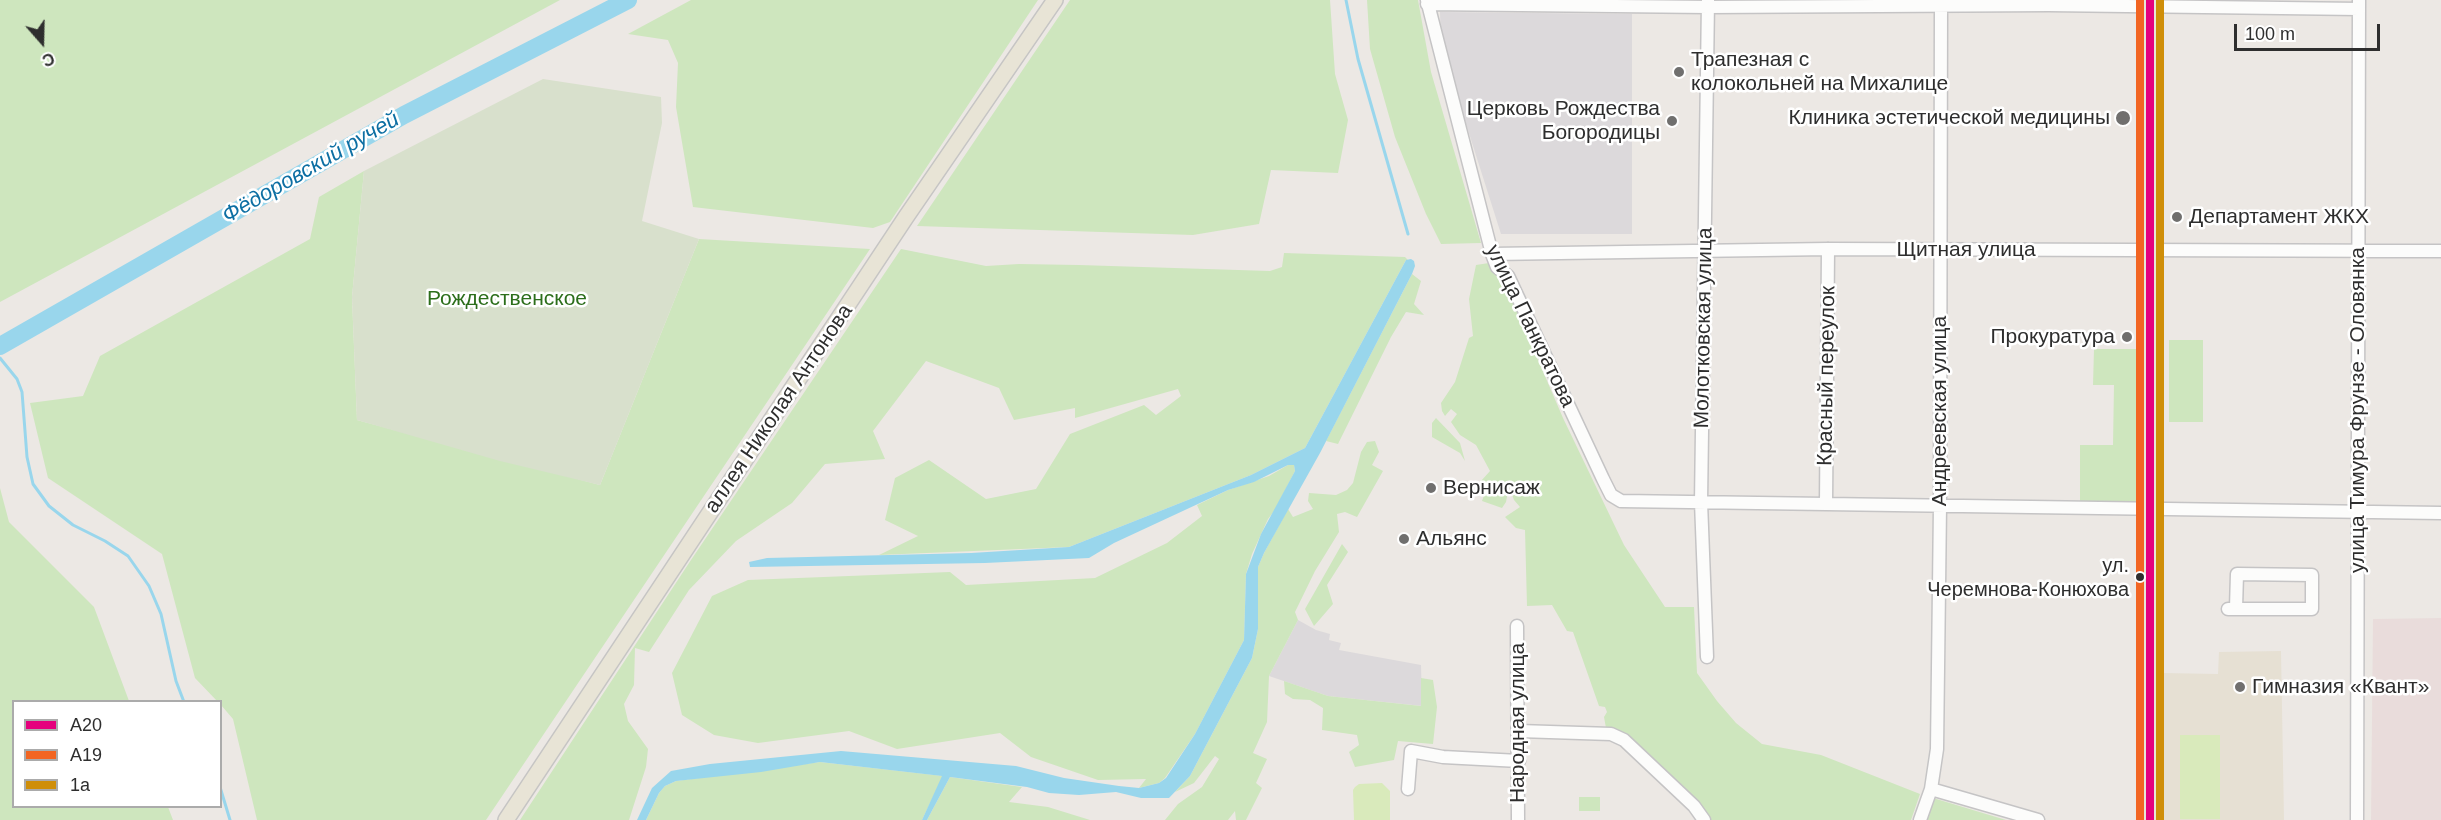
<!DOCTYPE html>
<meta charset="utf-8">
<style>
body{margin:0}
#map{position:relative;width:2441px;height:820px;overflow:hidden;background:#ece8e4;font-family:Arial,sans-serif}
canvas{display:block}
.legend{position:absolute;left:12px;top:700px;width:210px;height:108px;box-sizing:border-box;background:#fff;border:2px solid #ababab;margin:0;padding:8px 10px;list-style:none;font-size:18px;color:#2e2e2e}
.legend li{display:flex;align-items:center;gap:12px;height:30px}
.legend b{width:30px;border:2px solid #ababab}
.north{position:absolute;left:12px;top:12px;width:60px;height:60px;-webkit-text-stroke:4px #fff;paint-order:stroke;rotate:160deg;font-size:16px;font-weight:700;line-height:24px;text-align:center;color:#2e2e2e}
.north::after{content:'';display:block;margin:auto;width:21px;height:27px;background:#2e2e2e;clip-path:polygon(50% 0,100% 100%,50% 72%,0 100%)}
.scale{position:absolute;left:2234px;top:24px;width:146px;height:27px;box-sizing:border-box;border:3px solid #2e2e2e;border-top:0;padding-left:8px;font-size:18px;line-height:21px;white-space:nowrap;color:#2e2e2e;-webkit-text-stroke:4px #fff;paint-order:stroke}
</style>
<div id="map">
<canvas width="2441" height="820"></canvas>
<ul class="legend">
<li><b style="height:8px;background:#e5007d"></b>А20</li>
<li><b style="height:8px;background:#f26522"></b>A19</li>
<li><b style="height:8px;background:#cf8e09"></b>1a</li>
</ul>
<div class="north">С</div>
<div class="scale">100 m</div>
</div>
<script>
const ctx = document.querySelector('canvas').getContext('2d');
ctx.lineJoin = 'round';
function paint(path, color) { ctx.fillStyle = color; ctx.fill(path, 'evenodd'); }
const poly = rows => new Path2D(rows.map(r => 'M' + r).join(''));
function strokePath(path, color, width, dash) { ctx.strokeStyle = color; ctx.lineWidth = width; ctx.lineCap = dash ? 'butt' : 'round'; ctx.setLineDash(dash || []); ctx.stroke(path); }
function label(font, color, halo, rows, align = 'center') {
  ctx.font = font + ' Arial,sans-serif'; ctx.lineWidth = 5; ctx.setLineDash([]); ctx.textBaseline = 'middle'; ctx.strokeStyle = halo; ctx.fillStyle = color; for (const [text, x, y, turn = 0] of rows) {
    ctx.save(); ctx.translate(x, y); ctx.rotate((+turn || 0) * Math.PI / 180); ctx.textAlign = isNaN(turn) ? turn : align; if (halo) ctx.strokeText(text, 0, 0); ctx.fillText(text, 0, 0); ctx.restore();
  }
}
const industrial = poly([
 [1440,12,1632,14,1632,234,1501,234,1441,45],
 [1298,620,1316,630,1330,634,1329,640,1341,643,1339,650,1421,665,1422,706,1328,696,1269,676]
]);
const education = poly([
 [2281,651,2284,820,2164,820,2163,673,2218,674,2219,652]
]);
const medical = poly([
 [2441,618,2441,820,2371,820,2373,619]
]);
const green = poly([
 [0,0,560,0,0,302],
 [691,0,1038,0,890,222,873,228,693,207,676,107,678,63,668,40,628,34],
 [1070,0,1330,0,1335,74,1348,120,1338,173,1271,170,1259,224,1193,235,917,226],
 [1367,0,1418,0,1431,72,1481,243,1441,244,1426,214,1395,137,1370,49],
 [364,171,352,297,357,420,600,485,699,239,870,249,486,820,257,820,233,719,221,705,220,702,217,701,195,678,162,554,48,478,30,403,83,396,100,356,310,239,319,197],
 [901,249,986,266,1019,264,1079,265,1270,271,1282,267,1284,253,1405,257,1408,260,1406,260,1305,448,1251,475,1069,547,879,555,918,536,885,520,895,478,929,460,986,499,1036,489,1070,434,1144,405,1156,415,1181,396,1178,389,1075,418,1075,408,1014,420,999,388,926,361,873,431,885,459,825,464,792,503,736,541,689,590,649,652,635,648,634,685,624,704,628,721,648,749,646,767,629,820,520,820,691,560],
 [1489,263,1505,283,1563,418,1624,545,1665,607,1694,607,1697,673,1717,701,1736,723,1762,744,1821,755,1920,794,1911,820,1708,820,1628,737,1621,731,1606,728,1604,717,1607,712,1605,707,1599,706,1573,632,1567,631,1552,605,1527,606,1525,530,1516,528,1505,517,1520,507,1514,500,1509,486,1506,502,1502,508,1482,501,1486,490,1481,481,1490,471,1476,445,1460,435,1451,422,1457,414,1451,409,1445,416,1442,411,1441,403,1455,382,1469,338,1473,336,1469,299,1476,265],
 [1412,274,1421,281,1414,304,1424,315,1406,312,1391,337,1338,444,1326,441],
 [2169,340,2203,340,2203,422,2169,422],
 [2094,349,2137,349,2136,505,2080,505,2080,445,2113,445,2114,385,2093,385],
 [1436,418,1460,443,1465,461,1460,453,1432,437,1432,423],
 [1375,441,1379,452,1372,465,1383,471,1357,517,1345,512,1337,514,1339,532,1315,571,1295,612,1298,620,1269,676,1267,722,1253,753,1267,759,1256,783,1262,788,1246,820,1236,820,1235,811,1228,820,1165,820,1178,804,1202,787,1219,759,1215,756,1194,783,1175,792,1190,776,1252,658,1258,629,1258,567,1264,553,1288,509,1293,517,1313,509,1308,501,1309,493,1336,495,1347,490,1353,483,1361,452,1367,442],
 [1288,465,1294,465,1295,471,1275,510,1268,519,1252,554,1246,574,1244,640,1195,734,1165,778,1159,783,1139,788,1146,779,1098,780,1031,757,1000,733,897,749,849,731,758,743,714,735,682,715,672,673,712,596,748,580,950,572,966,585,1095,578,1167,543,1202,516,1197,505,1228,490,1269,476],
 [0,488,9,522,94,607,129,701,14,702,14,806,168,807,173,820,0,820],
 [1342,544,1348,552,1327,585,1333,604,1314,626,1305,609],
 [1421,678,1433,680,1437,707,1433,744,1398,741,1394,760,1355,767,1349,752,1359,745,1357,735,1322,730,1323,708,1310,700,1293,699,1285,694,1284,681,1328,696,1421,706],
 [820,762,943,776,922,820,646,820,659,793,665,786,676,781],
 [950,777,1022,787,1009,802,1048,807,1090,820,927,820],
 [1579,797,1600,797,1600,811,1579,811],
 [1933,798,2006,820,1926,820]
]);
const cemetery = poly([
 [543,79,661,97,662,123,642,221,699,239,600,485,500,461,357,420,352,297,364,171]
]);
const pitch = poly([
 [2180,735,2220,735,2220,819,2180,819],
 [1382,783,1390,791,1390,820,1354,820,1353,790,1355,787,1359,784]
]);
const water = poly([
 [1411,259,1414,261,1415,266,1412,274,1320,453,1264,553,1258,567,1258,629,1252,658,1190,776,1169,798,1141,798,1116,792,1079,795,1049,793,1027,787,950,777,927,820,922,820,942,776,820,762,761,772,676,781,665,786,659,793,646,820,637,820,652,788,671,771,710,764,841,751,1016,766,1064,778,1119,786,1139,788,1159,783,1166,778,1195,734,1244,640,1246,574,1261,534,1295,471,1294,465,1288,465,1254,482,1228,490,1114,543,1089,558,985,563,750,567,749,562,767,558,971,553,1069,547,1251,475,1305,448,1406,260]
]);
const stream = poly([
 [1346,0,1358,59,1408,234],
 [0,358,17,379,22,392,27,457,33,484,49,506,73,525,105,541,128,556,149,586,161,614,176,681,184,702],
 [220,787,230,820]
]);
const river = poly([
 [0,346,404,115,628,0]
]);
const minor = poly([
 [1427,0,1492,254,1497,267,1508,276,1603,479,1611,495,1621,501,2441,513],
 [1427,4,1708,7,2049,5,2359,9],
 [1492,254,1828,249,2441,251],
 [1826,504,1828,249],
 [2228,609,2312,609,2312,575,2237,574,2236,608],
 [1517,626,1518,820],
 [1707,657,1701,502,1708,1],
 [1519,731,1611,734,1624,740,1694,806,1704,820],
 [1408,789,1411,751,1443,757,1519,761],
 [1931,789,2038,820],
 [1920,820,1931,789,1937,749,1940,506,1941,0],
 [2357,820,2359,0]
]);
const major = poly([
 [2150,0,2150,820],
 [506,820,906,217,1055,0]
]);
const bus1 = poly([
 [2150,0,2150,820]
]);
const bus2 = poly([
 [2140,0,2140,820]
]);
const bus3 = poly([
 [2160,0,2160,820]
]);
const markers = [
 [1679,72,6,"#706f6e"],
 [2123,118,8,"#706f6e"],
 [1672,121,6,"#706f6e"],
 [2177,217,6,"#706f6e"],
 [2127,337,6,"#706f6e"],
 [1431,488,6,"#706f6e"],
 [1404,539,6,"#706f6e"],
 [2140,577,5,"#2e2e2e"],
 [2240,687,6,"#706f6e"]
];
const busNames = [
 ["ул.",2129,566],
 ["Черемнова-Конюхова",2129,590]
];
const poiNames = [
 ["Трапезная с",1691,60],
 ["колокольней на Михалице",1691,84],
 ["Церковь Рождества",1660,109,"right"],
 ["Богородицы",1660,133,"right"],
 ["Клиника эстетической медицины",2110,118,"right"],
 ["Департамент ЖКХ",2189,217],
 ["Прокуратура",2115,337,"right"],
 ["Вернисаж",1443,488],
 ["Альянс",1416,539],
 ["Гимназия «Квант»",2252,687]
];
const streetNames = [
 ["Щитная улица",1966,250],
 ["улица Панкратова",1530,326,64],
 ["Молотковская улица",1704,328,-89],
 ["Красный переулок",1827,376,-89],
 ["аллея Николая Антонова",779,409,-56],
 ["улица Тимура Фрунзе - Оловянка",2358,410,-90],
 ["Андреевская улица",1940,411,-90],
 ["Народная улица",1518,723,-90]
];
const parkNames = [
 ["Рождественское",507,299]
];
const waterNames = [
 ["Фёдоровский ручей",311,168,-30]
];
paint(industrial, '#dcd9db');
paint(education, '#e6e0d3');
paint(medical, '#e9dcdb');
paint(green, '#cee6be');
paint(cemetery, '#d8e0cc');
paint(pitch, '#d9eabb');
paint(water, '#99d6ec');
strokePath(stream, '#99d6ec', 3);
strokePath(river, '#99d6ec', 18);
strokePath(minor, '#c5c4c5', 15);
strokePath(major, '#c6c5c4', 18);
strokePath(minor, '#fcfcfb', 12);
strokePath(major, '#e8e4d6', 15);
strokePath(bus1, '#e5007d', 8);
strokePath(bus2, '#f26522', 8);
strokePath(bus3, '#cf8e09', 8);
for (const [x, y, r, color] of markers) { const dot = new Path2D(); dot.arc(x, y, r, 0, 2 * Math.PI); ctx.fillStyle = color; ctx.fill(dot); strokePath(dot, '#fff', 2); }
label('20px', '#2e2e2e', '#fff', busNames, 'right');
label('21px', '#2e2e2e', '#fff', poiNames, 'left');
label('21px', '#2e2e2e', '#fff', streetNames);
label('21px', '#2c6e1b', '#fff', parkNames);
label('italic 22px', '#0d6fa3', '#fff', waterNames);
</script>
